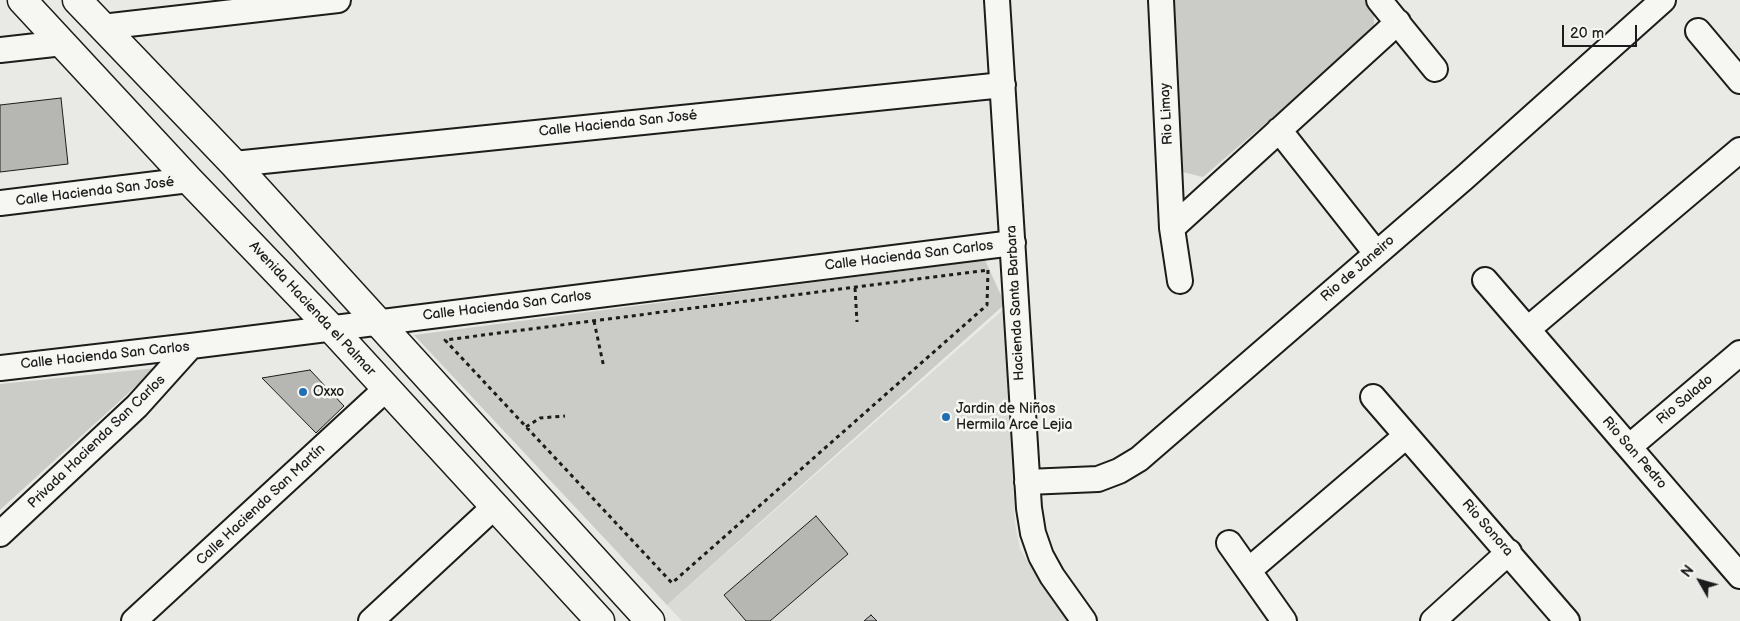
<!DOCTYPE html>
<meta charset="utf-8">
<style>
body{margin:0}
#map{position:relative;width:1740px;height:621px;overflow:hidden;background:#e9e9e5;font-family:"Balsamiq Sans",sans-serif}
canvas{display:block}
.north{position:absolute;left:1675px;top:556px;width:50px;height:50px;-webkit-text-stroke:4px #f6f6f2;paint-order:stroke;rotate:308deg;font-size:14px;font-weight:700;line-height:20px;text-align:center;color:#1c1c1c}
.north::after{content:'';display:block;margin:auto;width:18px;height:22px;background:#1c1c1c;clip-path:polygon(50% 0,100% 100%,50% 72%,0 100%)}
.scale{position:absolute;left:1562px;top:25px;width:75px;height:22px;box-sizing:border-box;border:2px solid #1c1c1c;border-top:0;padding-left:6px;font-size:15px;line-height:18px;white-space:nowrap;color:#1c1c1c;-webkit-text-stroke:4px #f6f6f2;paint-order:stroke}
</style>
<div id="map">
<canvas width="1740" height="621"></canvas>
<div class="north">N</div>
<div class="scale">20 m</div>
</div>
<script>
const ctx = document.querySelector('canvas').getContext('2d');
ctx.lineJoin = 'round';
function paint(path, color) { ctx.fillStyle = color; ctx.fill(path, 'evenodd'); }
const poly = rows => new Path2D(rows.map(r => 'M' + r).join(''));
function strokePath(path, color, width, dash) { ctx.strokeStyle = color; ctx.lineWidth = width; ctx.lineCap = dash ? 'butt' : 'round'; ctx.setLineDash(dash || []); ctx.stroke(path); }
function label(font, color, halo, rows, align = 'center') {
  ctx.font = font + ' "Balsamiq Sans",sans-serif'; ctx.lineWidth = 5; ctx.setLineDash([]); ctx.textBaseline = 'middle'; ctx.strokeStyle = halo; ctx.fillStyle = color; for (const [text, x, y, turn = 0] of rows) {
    ctx.save(); ctx.translate(x, y); ctx.rotate((+turn || 0) * Math.PI / 180); ctx.textAlign = isNaN(turn) ? turn : align; if (halo) ctx.strokeText(text, 0, 0); ctx.fillText(text, 0, 0); ctx.restore();
  }
}
const built = poly([
 [1004,309,1015,524,1020,549,1032,569,1067,621,682,621,667,605]
]);
const green = poly([
 [1172,0,1365,0,1374,10,1374,30,1203,177,1183,172],
 [985,260,1005,304,667,605,414,335],
 [156,368,0,510,0,384]
]);
const building = poly([
 [61,98,68,164,0,172,0,105,61,98],
 [310,370,344,406,316,433,262,378,310,370],
 [816,516,848,554,770,621,746,621,724,595,816,516],
 [871,615,877,621,864,621,871,615]
]);
const path = poly([
 [988,270,987,305,672,583,445,340,988,270],
 [855,288,857,322],
 [594,321,604,368],
 [526,427,540,418,565,416]
]);
const street = poly([
 [997,0,1029,508,1033,533,1041,556,1052,576,1084,621],
 [1161,0,1172,228,1180,281],
 [1379,0,1435,69],
 [102,27,338,0],
 [1698,31,1740,81],
 [0,50,63,43],
 [1279,130,1376,253],
 [234,164,1003,85],
 [0,203,189,180],
 [1172,228,1398,22],
 [1485,280,1740,576],
 [1528,329,1740,150],
 [0,368,191,346,1013,243],
 [1373,397,1567,621],
 [1629,447,1740,353],
 [1027,482,1098,479,1119,471,1139,459,1464,178,1663,0],
 [0,534,137,406,191,346],
 [1229,543,1284,621],
 [1249,570,1406,436],
 [134,621,387,388],
 [371,621,494,507],
 [1433,621,1509,552]
]);
const secondary = poly([
 [22,0,189,180,331,328,600,621],
 [77,0,234,164,650,621]
]);
const markers = [
 [303,392,5,"#1f6fb2"],
 [946,417,5,"#1f6fb2"]
];
const streetNames = [
 ["Rio Limay",1167,114,-93],
 ["Calle Hacienda San José",618,124,-6],
 ["Calle Hacienda San José",95,192,-7],
 ["Calle Hacienda San Carlos",909,256,-7],
 ["Rio de Janeiro",1358,269,-41],
 ["Hacienda Santa Barbara",1016,303,-93],
 ["Calle Hacienda San Carlos",507,306,-7],
 ["Avenida Hacienda el Palmar",312,309,47],
 ["Calle Hacienda San Carlos",105,356,-6],
 ["Rio Salado",1685,400,-40],
 ["Privada Hacienda San Carlos",97,442,-44],
 ["Rio San Pedro",1634,453,49],
 ["Calle Hacienda San Martín",261,505,-43],
 ["Rio Sonora",1487,528,49]
];
const poiNames = [
 ["Oxxo",313,392],
 ["Jardin de Niños",956,409],
 ["Hermila Arce Lejia",956,425]
];
paint(built, '#dadad6');
paint(green, '#cbcbc7');
paint(building, '#b6b6b3');
strokePath(building, '#1c1c1c', 1);
strokePath(street, '#1c1c1c', 28);
strokePath(secondary, '#1c1c1c', 31);
strokePath(path, '#1c1c1c', 3, [4, 4]);
strokePath(street, '#f6f6f2', 24);
strokePath(secondary, '#f6f6f2', 28);
for (const [x, y, r, color] of markers) { const dot = new Path2D(); dot.arc(x, y, r, 0, 2 * Math.PI); ctx.fillStyle = color; ctx.fill(dot); strokePath(dot, '#f6f6f2', 2); }
label('14px', '#1c1c1c', '#f6f6f2', streetNames);
label('14px', '#1c1c1c', '#f6f6f2', poiNames, 'left');
</script>
